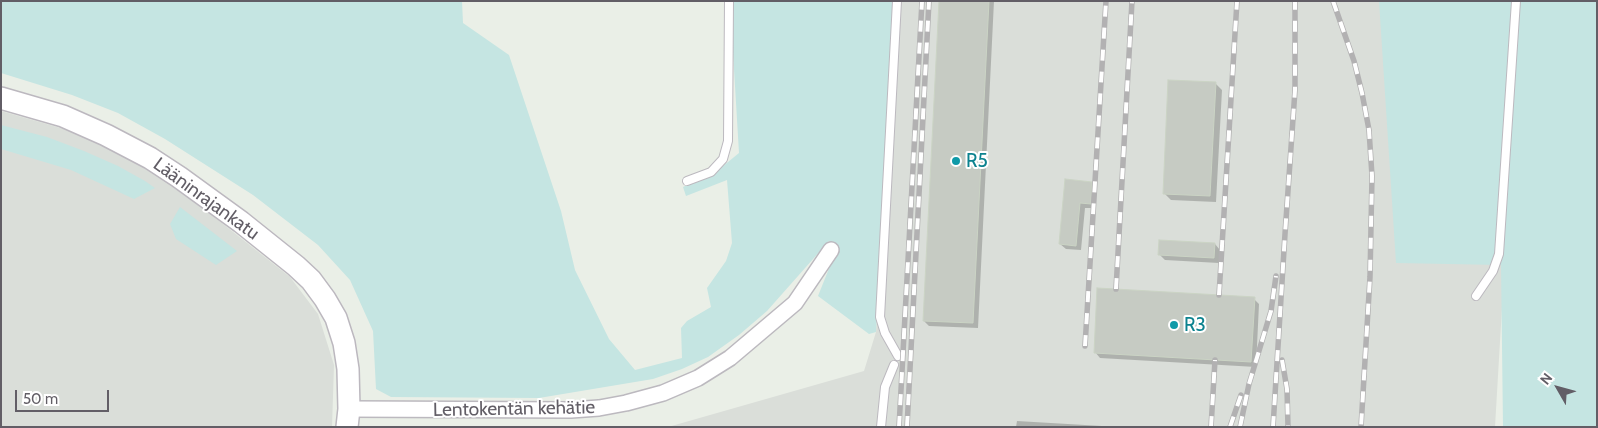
<!DOCTYPE html>
<meta charset="utf-8">
<style>
body{margin:0}
#map{position:relative;width:1598px;height:428px;overflow:hidden;background:#eaefe7;font-family:Cabin,sans-serif}
canvas{display:block}
.frame{position:absolute;inset:0;border:2px solid #625e66;pointer-events:none}
.north{position:absolute;left:1533px;top:363px;width:50px;height:50px;-webkit-text-stroke:4px #fff;paint-order:stroke;rotate:308deg;font-size:14px;font-weight:700;line-height:20px;text-align:center;color:#625e66}
.north::after{content:'';display:block;margin:auto;width:18px;height:22px;background:#625e66;clip-path:polygon(50% 0,100% 100%,50% 72%,0 100%)}
.scale{position:absolute;left:15px;top:390px;width:94px;height:22px;box-sizing:border-box;border:2px solid #625e66;border-top:0;padding-left:6px;font-size:15px;line-height:18px;white-space:nowrap;color:#625e66;-webkit-text-stroke:4px #fff;paint-order:stroke}
</style>
<div id="map">
<canvas width="1598" height="428"></canvas>
<div class="frame"></div>
<div class="north">N</div>
<div class="scale">50 m</div>
</div>
<script>
const ctx = document.querySelector('canvas').getContext('2d');
ctx.lineJoin = 'round';
function paint(path, color) { ctx.fillStyle = color; ctx.fill(path, 'evenodd'); }
const poly = rows => new Path2D(rows.map(r => 'M' + r).join(''));
function strokePath(path, color, width, dash) { ctx.strokeStyle = color; ctx.lineWidth = width; ctx.lineCap = dash ? 'butt' : 'round'; ctx.setLineDash(dash || []); ctx.stroke(path); }
function label(font, color, halo, rows, align = 'center') {
  ctx.font = font + ' Cabin,sans-serif'; ctx.lineWidth = 4; ctx.setLineDash([]); ctx.textBaseline = 'middle'; ctx.strokeStyle = halo; ctx.fillStyle = color; for (const [text, x, y, turn = 0] of rows) {
    ctx.save(); ctx.translate(x, y); ctx.rotate((+turn || 0) * Math.PI / 180); ctx.textAlign = isNaN(turn) ? turn : align; if (halo) ctx.strokeText(text, 0, 0); ctx.fillText(text, 0, 0); ctx.restore();
  }
}
const industrial = poly([
 [894,1,1520,1,1495,427,668,427,864,371,876,332],
 [1,111,71,131,107,146,147,167,189,197,290,277,318,314,334,365,332,427,1,427]
]);
const green = poly([
 [1,1,462,1,463,23,509,55,561,211,575,270,609,339,635,370,682,358,681,328,687,321,711,307,707,288,726,261,732,243,727,180,686,196,683,187,717,171,739,153,731,19,733,1,894,1,876,332,869,334,818,296,836,251,829,241,767,311,739,335,708,357,682,369,653,379,539,398,391,397,376,389,373,331,350,280,318,245,253,195,165,139,118,113,72,95,1,73],
 [1379,1,1597,1,1597,427,1503,427,1501,265,1396,263],
 [1,125,47,137,84,151,118,166,145,181,155,188,134,199,71,170,1,149],
 [180,207,237,251,216,265,176,239,170,224]
]);
const shadow = poly([
 [940,1,994,1,978,328,929,326,924,321],
 [1215,83,1222,90,1216,202,1171,200,1164,193],
 [1066,181,1092,183,1097,188,1095,208,1085,208,1081,250,1066,249,1060,244],
 [1215,244,1220,250,1219,263,1165,260,1160,255],
 [1254,299,1259,304,1256,367,1100,358,1095,352],
 [1017,421,1119,427,1016,427]
]);
const building = poly([
 [939,1,989,1,973,323,923,321,939,1],
 [1168,80,1216,82,1210,196,1163,194,1168,80],
 [1065,179,1092,182,1091,204,1080,203,1076,246,1059,244,1065,179],
 [1159,240,1215,243,1214,258,1158,255,1159,240],
 [1097,288,1255,297,1251,362,1094,353,1097,288]
]);
const lane = poly([
 [897,1,880,317,885,333,898,356],
 [687,181,711,172,723,159,728,141,729,1],
 [1476,296,1493,271,1499,254,1516,1],
 [881,427,885,387,894,365]
]);
const street = poly([
 [349,409,571,410,599,408,626,403,663,393,698,378,730,358,795,303,831,250]
]);
const secondary = poly([
 [1,98,63,116,106,135,150,158,179,177,241,222,296,266,311,280,325,299,336,318,344,343,348,369,349,409,347,427]
]);
const rail = poly([
 [1333,1,1354,61,1362,93,1369,130,1372,176,1370,277,1361,427],
 [1116,289,1132,1],
 [1219,295,1237,1],
 [1085,346,1106,1],
 [1282,360,1287,389,1288,427],
 [899,427,922,1],
 [907,427,929,1],
 [1211,427,1215,360],
 [1230,427,1241,395],
 [1240,427,1249,384,1271,311,1276,276],
 [1273,427,1285,234,1295,90,1295,1]
]);
const markers = [
 [956,161,5,"#0f9aa8"],
 [1174,325,5,"#0f9aa8"]
];
const cultureNames = [
 ["R5",966,161],
 ["R3",1184,325]
];
const streetNames = [
 ["Lääninrajankatu",206,199,36],
 ["Lentokentän kehätie",514,409,-1]
];
paint(industrial, '#daded9');
paint(green, '#c5e5e2');
paint(shadow, '#0003');
paint(building, '#c6cbc3');
strokePath(building, '#cbd4c5', 1);
strokePath(lane, '#bcb9bf', 10);
strokePath(street, '#bcb9bf', 18);
strokePath(secondary, '#bcb8bf', 24);
strokePath(lane, '#fff', 8);
strokePath(street, '#fff', 15);
strokePath(secondary, '#fff', 21);
strokePath(rail, '#b2b1b2', 5.5);
strokePath(rail, '#fff', 4, [11]);
for (const [x, y, r, color] of markers) { const dot = new Path2D(); dot.arc(x, y, r, 0, 2 * Math.PI); ctx.fillStyle = color; ctx.fill(dot); strokePath(dot, '#fff', 2); }
label('19px', '#0d838f', '#fff', cultureNames, 'left');
label('19px', '#625e66', '#fff', streetNames);
</script>
